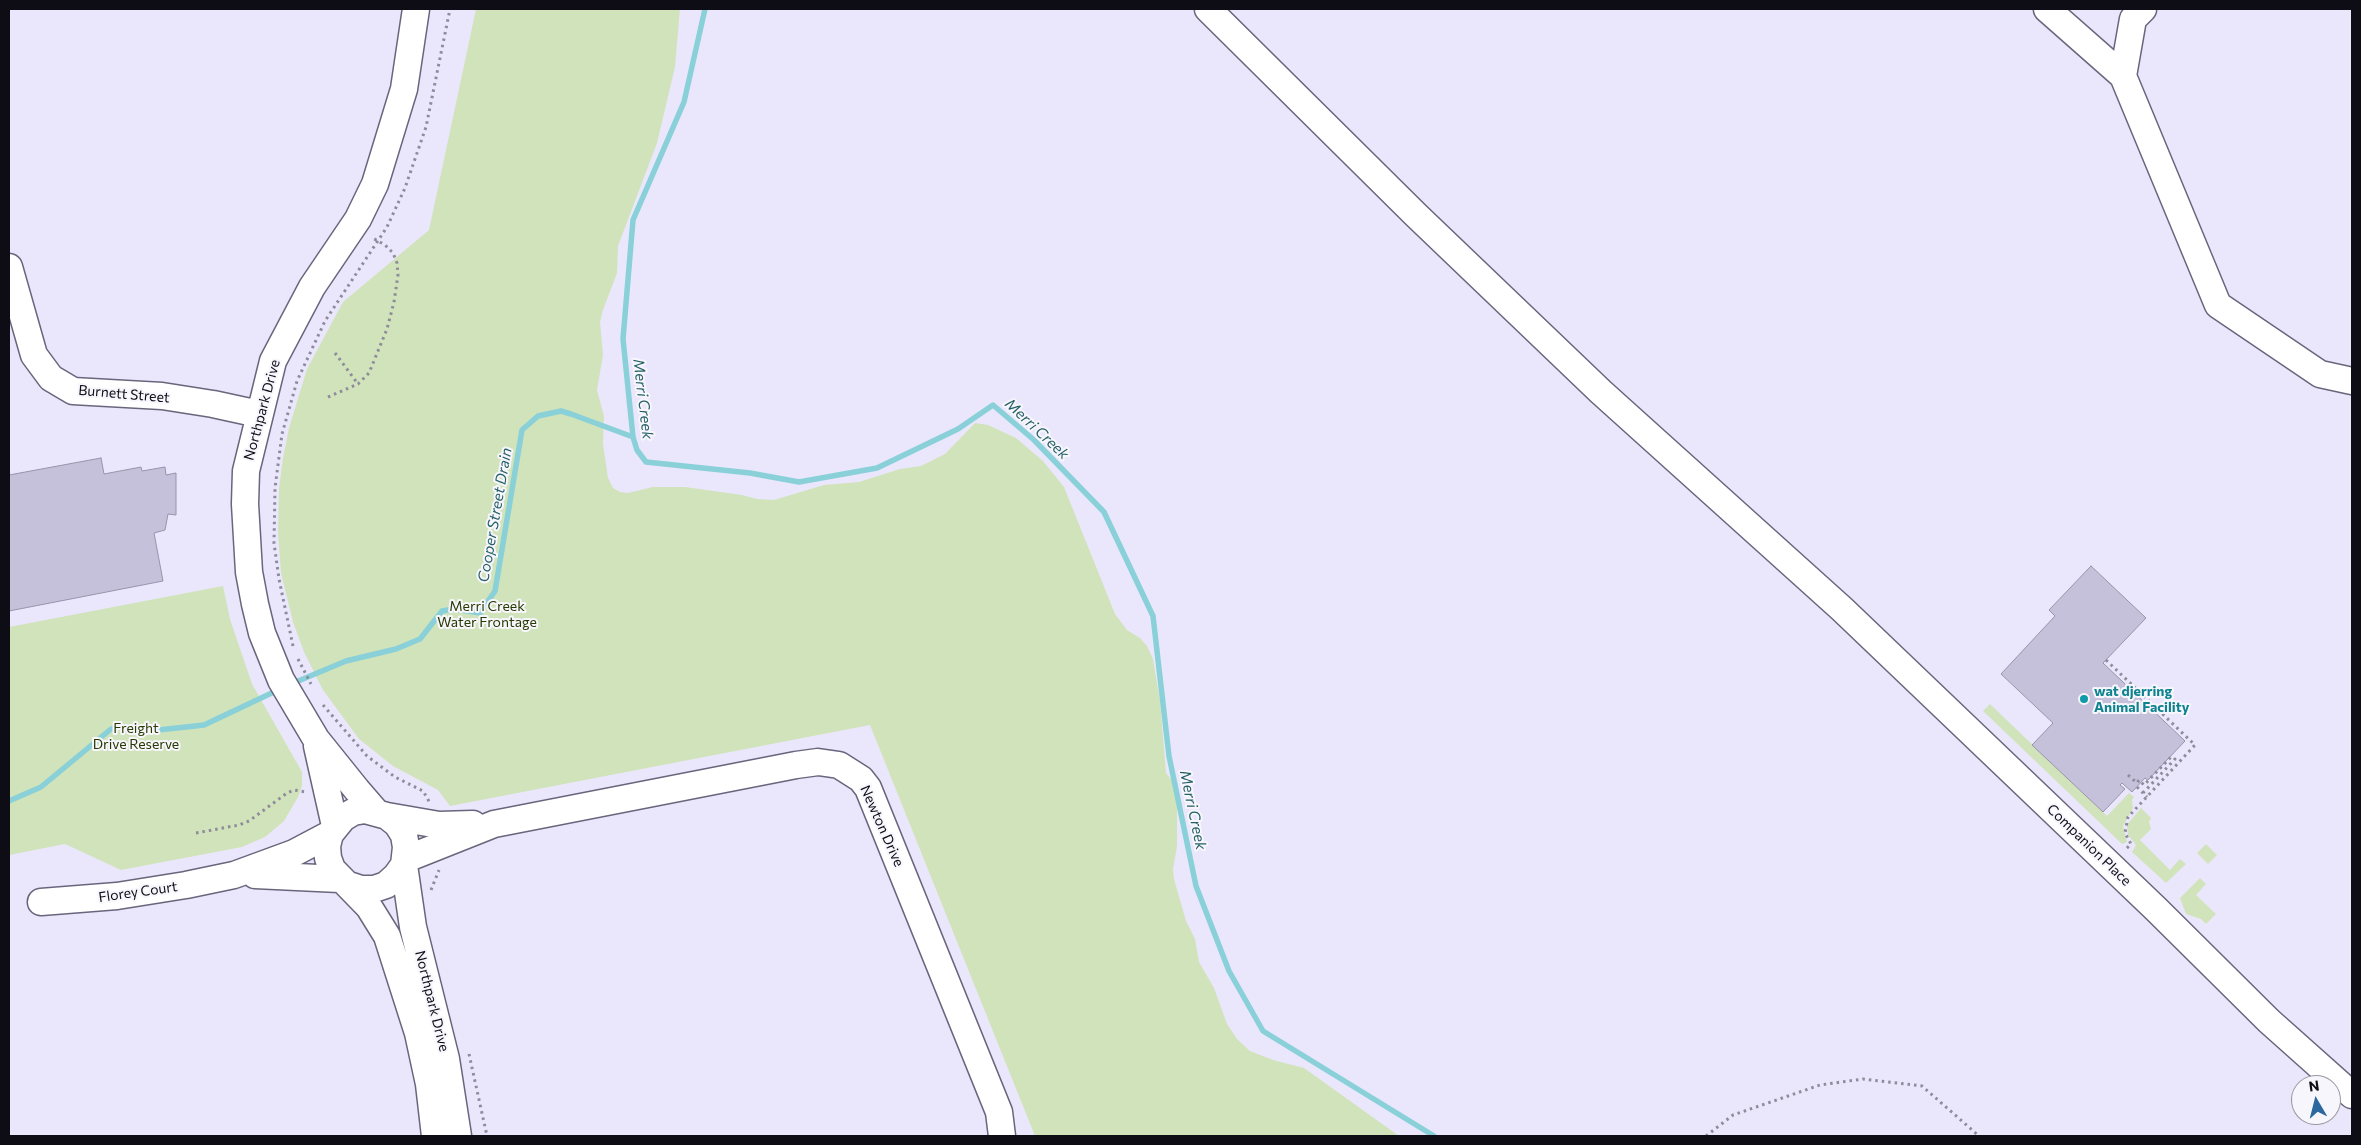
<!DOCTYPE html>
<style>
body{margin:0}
#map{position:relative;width:2361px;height:1145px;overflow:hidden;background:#eae7fc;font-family:Commissioner,sans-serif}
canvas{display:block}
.frame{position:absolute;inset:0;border:10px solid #0e0c15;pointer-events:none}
.north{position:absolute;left:2291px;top:1075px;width:50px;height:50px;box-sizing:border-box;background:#f7f6fc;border:1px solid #9a98a0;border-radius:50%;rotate:352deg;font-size:14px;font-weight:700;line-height:20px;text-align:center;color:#0e0c15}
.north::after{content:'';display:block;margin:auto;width:18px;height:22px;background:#2b689f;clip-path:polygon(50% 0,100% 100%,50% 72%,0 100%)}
</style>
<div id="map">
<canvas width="2361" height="1145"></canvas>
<div class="frame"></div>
<div class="north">N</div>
</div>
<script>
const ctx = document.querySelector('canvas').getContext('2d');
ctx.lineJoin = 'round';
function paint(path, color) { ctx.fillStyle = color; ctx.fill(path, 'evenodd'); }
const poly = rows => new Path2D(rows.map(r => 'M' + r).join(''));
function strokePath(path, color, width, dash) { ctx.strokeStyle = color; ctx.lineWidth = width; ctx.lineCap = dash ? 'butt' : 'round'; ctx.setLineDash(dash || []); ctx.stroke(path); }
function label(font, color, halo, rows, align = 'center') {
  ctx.font = font + ' Commissioner,sans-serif'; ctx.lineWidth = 4; ctx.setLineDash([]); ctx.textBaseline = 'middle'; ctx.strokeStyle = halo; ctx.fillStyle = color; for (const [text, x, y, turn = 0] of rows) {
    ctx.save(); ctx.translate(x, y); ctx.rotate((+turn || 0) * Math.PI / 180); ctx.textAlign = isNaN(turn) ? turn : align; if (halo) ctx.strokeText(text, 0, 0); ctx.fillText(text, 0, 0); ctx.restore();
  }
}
const green = poly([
 [476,9,680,9,675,67,657,143,618,246,617,273,603,310,600,322,603,355,597,390,604,416,603,444,608,478,613,488,620,492,628,493,653,487,685,487,742,495,757,499,774,500,824,485,859,482,900,469,921,466,945,454,975,423,988,425,1016,438,1043,461,1064,487,1115,614,1127,630,1140,638,1147,646,1153,659,1160,701,1166,773,1176,785,1177,793,1177,847,1173,869,1174,879,1186,921,1195,939,1199,962,1214,988,1227,1024,1237,1039,1250,1051,1273,1060,1304,1068,1399,1136,1035,1136,870,725,450,806,438,790,393,766,359,739,323,690,304,652,293,622,281,573,278,534,279,488,283,458,289,428,307,369,343,302,429,230],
 [223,586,230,619,252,684,302,772,302,786,298,797,284,821,265,837,242,847,121,870,65,844,9,855,9,627],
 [1990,704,2107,816,2129,793,2134,797,2132,800,2133,808,2123,826,2127,842,2122,844,1983,711],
 [2141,808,2151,818,2149,822,2151,829,2140,840,2170,870,2180,859,2186,864,2166,883,2132,852,2136,845,2128,835,2127,825],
 [2206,844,2217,855,2208,864,2197,853],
 [2200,878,2206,884,2196,895,2216,914,2206,924,2201,919,2186,914,2180,898]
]);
const stream = poly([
 [705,9,684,102,633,220,623,339,633,437,637,450,646,462,750,473,799,482,877,468,958,429,993,405,1034,440,1104,512,1153,616,1169,756,1196,886,1229,971,1263,1031,1434,1136],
 [291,684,346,661,396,649,420,639,442,611,454,609,480,613,495,591,522,430,538,416,561,411,571,414,633,437],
 [9,801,41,787,111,729,119,726,149,731,204,725,278,690]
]);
const building = poly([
 [101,458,104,474,141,467,142,471,165,467,166,475,176,473,176,515,168,514,165,530,154,533,163,581,9,611,9,475,101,458],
 [2091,566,2146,618,2103,663,2185,741,2148,780,2145,778,2132,792,2122,783,2120,785,2125,789,2103,812,2032,745,2053,723,2001,674,2055,616,2049,610,2091,566]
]);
const path = poly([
 [335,353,358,384],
 [328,397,358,384,369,373,387,329,394,302,398,275,397,263,393,253,385,245,371,237],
 [293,646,279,579,274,543,275,488,282,434,297,381,325,321,387,227,405,188,426,127,450,9],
 [298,659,311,684],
 [2106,660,2195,745,2128,817,2125,833,2131,844,2125,850],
 [323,705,367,756,395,777,423,791,430,803],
 [2128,775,2137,783,2139,780,2144,785,2171,757,2175,759,2143,793,2147,797],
 [2137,787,2143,793],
 [196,833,239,825,249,821,287,793,294,790,306,792],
 [431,890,439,870],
 [469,1054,487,1136],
 [1706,1136,1733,1115,1820,1085,1863,1079,1922,1086,1979,1136]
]);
const minor = poly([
 [1208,9,1416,215,1601,392,1842,609,2156,909,2269,1021,2352,1095],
 [2047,9,2123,76],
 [2143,9,2133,19,2123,76,2218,305,2320,374,2352,381],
 [9,267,34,355,51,378,73,391,162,396,213,404,259,414],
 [317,746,335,826],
 [376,812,357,790,316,739,281,680,262,633,255,604,249,572,245,504,246,471,273,361,312,287,358,219,375,184,404,89,416,9],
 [387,816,439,825,473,824],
 [406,859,494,824,796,765,818,762,839,765,861,779,868,788,999,1112,1002,1136],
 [404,865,413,927,446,1059,458,1136],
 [255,875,339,879],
 [349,885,361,889,374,889,386,885,396,876,404,865,406,847,404,835,397,824,387,816,365,810,353,812,343,818,330,834,327,846,328,858,332,869,369,907,387,936,418,1033,429,1084,435,1136],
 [41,902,117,896,186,885,234,875,294,853,330,834]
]);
const markers = [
 [2084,699,5,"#0f9aa8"]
];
const streetNames = [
 ["Burnett Street",124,394,5],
 ["Northpark Drive",262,410,-75],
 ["Newton Drive",882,826,66],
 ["Companion Place",2089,845,44],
 ["Florey Court",138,892,-8],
 ["Northpark Drive",432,1001,76]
];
const parkNames = [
 ["Merri Creek",487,606],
 ["Water Frontage",487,622],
 ["Freight",136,728],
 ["Drive Reserve",136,744]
];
const cultureNames = [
 ["wat djerring",2094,691],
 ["Animal Facility",2094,707]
];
const waterNames = [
 ["Merri Creek",643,399,83],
 ["Merri Creek",1037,429,43],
 ["Cooper Street Drain",495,515,-80],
 ["Merri Creek",1193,810,78]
];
paint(green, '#d1e3ba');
strokePath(stream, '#89d0d9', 5.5);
paint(building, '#c6c1db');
strokePath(building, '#9793ab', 1);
strokePath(minor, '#6a657c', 29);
strokePath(path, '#8e8b9b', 3, [2.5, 4]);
strokePath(minor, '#fff', 26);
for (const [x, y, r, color] of markers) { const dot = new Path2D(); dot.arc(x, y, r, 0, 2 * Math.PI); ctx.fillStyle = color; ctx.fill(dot); strokePath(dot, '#f7f6fc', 2); }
label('14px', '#0e0c15', '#f7f6fc', streetNames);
label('14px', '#283a01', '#f7f6fc', parkNames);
label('bold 14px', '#0d838f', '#f7f6fc', cultureNames, 'left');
label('italic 15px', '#266168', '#f7f6fc', waterNames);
</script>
